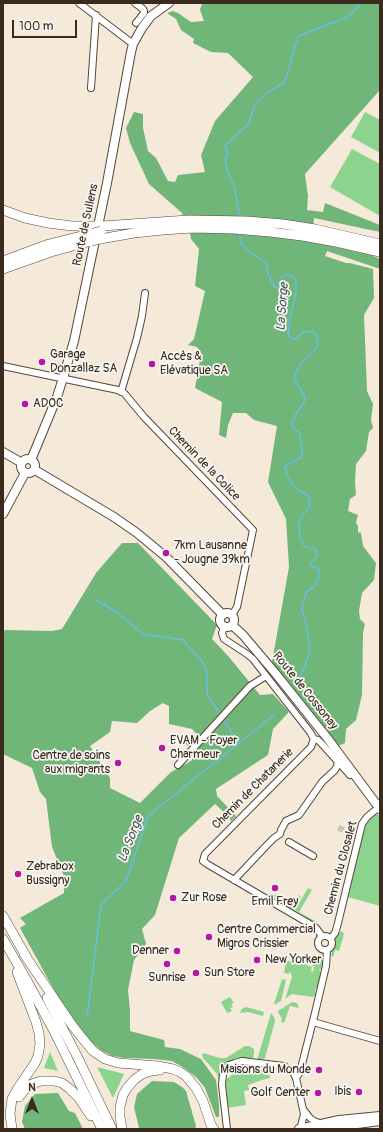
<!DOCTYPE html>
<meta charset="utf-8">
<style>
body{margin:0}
#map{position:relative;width:383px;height:1132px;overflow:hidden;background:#f5e9da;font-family:Pangolin,sans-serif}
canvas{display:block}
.frame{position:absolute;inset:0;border:4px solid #3b2a1e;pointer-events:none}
.north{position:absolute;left:12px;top:1080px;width:40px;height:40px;-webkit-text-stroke:3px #f6f6f2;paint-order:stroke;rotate:0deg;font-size:11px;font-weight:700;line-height:16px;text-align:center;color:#3b2a1e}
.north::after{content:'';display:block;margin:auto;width:14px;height:18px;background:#3b2a1e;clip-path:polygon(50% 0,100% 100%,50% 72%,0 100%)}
.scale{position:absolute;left:12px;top:20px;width:65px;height:18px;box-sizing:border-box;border:2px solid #3b2a1e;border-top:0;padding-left:5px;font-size:12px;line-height:14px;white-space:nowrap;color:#3b2a1e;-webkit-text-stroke:3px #f6f6f2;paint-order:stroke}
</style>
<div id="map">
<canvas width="383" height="1132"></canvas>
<div class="frame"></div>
<div class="north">N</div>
<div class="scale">100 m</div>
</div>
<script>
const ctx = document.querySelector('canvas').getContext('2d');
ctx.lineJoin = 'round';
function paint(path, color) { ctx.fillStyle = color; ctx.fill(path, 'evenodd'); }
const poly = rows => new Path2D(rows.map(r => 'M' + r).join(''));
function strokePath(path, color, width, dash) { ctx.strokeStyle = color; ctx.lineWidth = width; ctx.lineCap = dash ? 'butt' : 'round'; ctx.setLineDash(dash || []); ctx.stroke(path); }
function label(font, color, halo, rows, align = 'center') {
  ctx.font = font + ' Pangolin,sans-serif'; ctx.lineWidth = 3.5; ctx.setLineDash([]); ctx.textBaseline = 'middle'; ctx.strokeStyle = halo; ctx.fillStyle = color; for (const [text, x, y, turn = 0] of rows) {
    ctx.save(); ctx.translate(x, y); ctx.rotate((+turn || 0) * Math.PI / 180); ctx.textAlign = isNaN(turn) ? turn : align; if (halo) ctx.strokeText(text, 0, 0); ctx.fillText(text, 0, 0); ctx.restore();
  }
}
const green = poly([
 [365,112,380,120,380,153,351,137],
 [352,149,380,164,380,216,330,187],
 [374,814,380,815,380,906,348,897,347,894,364,825,369,818],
 [308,888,312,890,299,912,317,922,317,924,295,910],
 [275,894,293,904,299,895,301,897,293,910,272,898],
 [342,931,344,934,339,951,335,950,333,957,331,956,337,934],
 [315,954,323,961,322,970,319,969,321,974,317,992,316,991,315,987,315,991,317,993,316,995,313,997,292,994,285,999,292,977,290,971,289,974,284,973,286,963,288,961,297,961,312,967,311,971,313,972,314,967,316,967,300,960,305,959],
 [282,979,286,980,281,1001,276,1004,274,1004],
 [230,997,234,1003,231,1004,233,1007,230,1008,232,1011,227,1013,221,1002],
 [292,1002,297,1003,299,1008,290,1006,284,1023,281,1022,282,1019,278,1012,278,1011],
 [246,1007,250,1008,264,1012,263,1016,248,1012,240,1013,242,1009],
 [271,1013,274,1017,275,1021,265,1058,261,1061,257,1060],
 [245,1046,249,1046,254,1049,254,1054,252,1060,236,1059,227,1063,223,1067,220,1072,219,1082,217,1074,211,1067,203,1058,202,1055,203,1053,220,1058,226,1058],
 [50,1052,58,1071,44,1068],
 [255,1065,271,1068,269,1073,270,1078,262,1080,248,1085,249,1090,244,1091,246,1105,227,1108,224,1085,226,1079,232,1075,241,1074,252,1070],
 [97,1067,124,1074,113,1098]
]);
const forest = poly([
 [202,3,380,3,380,90,305,174,308,196,307,210,323,212,325,203,380,225,380,232,314,218,312,242,371,255,380,259,380,269,327,251,325,256,346,263,350,263,373,269,374,298,364,315,367,391,373,404,371,420,373,428,369,432,366,451,356,464,355,483,356,495,350,499,348,511,358,515,356,523,358,526,358,532,361,533,363,546,376,563,374,580,362,593,359,611,360,619,365,624,363,633,362,695,356,720,346,729,345,743,338,746,272,662,289,567,286,519,268,482,277,426,254,420,246,413,233,413,228,425,226,438,219,435,222,402,195,388,201,354,197,347,188,345,194,339,205,291,195,286,199,249,191,239,190,233,182,213,149,184,130,143,126,128,134,112,143,114,143,128,148,151,156,158,168,181,175,182,178,175,205,172,201,155,215,121,253,77,228,53,211,52,193,43,194,39,181,30,176,19,167,13,173,11,178,13,191,22,204,21,200,10],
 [122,543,138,543,217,625,212,639,229,657,260,695,273,694,289,712,273,729,268,755,216,789,217,796,236,816,231,821,226,814,215,804,179,838,155,915,142,929,146,944,134,960,128,990,130,1011,130,1031,164,1040,165,1047,180,1049,201,1059,216,1080,219,1104,219,1117,216,1117,205,1088,197,1078,186,1069,172,1061,154,1059,125,1058,112,1056,101,1050,89,1040,59,999,20,928,26,924,20,918,64,893,64,876,52,847,46,799,40,792,32,768,3,754,3,633,5,630,52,631,62,629,96,573],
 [163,703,169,706,169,724,192,729,203,741,191,761,171,772,140,803,110,788,110,778,90,746,110,732,112,721,137,723,150,711],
 [152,1081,174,1082,182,1087,186,1091,196,1126,195,1129,136,1129,139,1128,134,1107,137,1094],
 [58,1093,69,1111,75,1113,83,1129,25,1129,22,1122,25,1106,35,1094]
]);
const stream = poly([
 [239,217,238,206,234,186,228,173,225,159,228,153,225,146,249,123,255,104,268,92,285,82,298,36,348,17,361,3],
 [239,233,241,244,254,255,267,264,268,275,275,287,278,288,280,284,280,278,286,275,293,276,296,280,296,293,290,318,288,334,291,338,296,339,302,333,310,331,315,333,318,341,317,347,312,353,301,363,297,370,294,379,305,397,304,403,298,411,291,423,294,429,299,432,302,448,302,457,285,466,287,475,292,484,300,491,309,496,310,504,308,510,303,514,299,521,300,539,304,546,308,548,313,548,316,550,317,557,310,563,311,566,319,569,319,577,314,587,306,592,302,609,307,629,310,647,308,658,298,683],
 [96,600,118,613,143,634,183,640,202,661,207,673,207,694,220,715],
 [222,718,239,743],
 [87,1017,101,905,126,881,148,816,274,715]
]);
const minorTunnel = poly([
 [338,828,354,833]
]);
const minor = poly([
 [79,3,133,44],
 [135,3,143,9,144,11,144,13,136,23],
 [91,88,96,15],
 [3,366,118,390,124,393,144,417,253,530,237,607,232,615],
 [121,392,137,338,142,316,145,293],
 [224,627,222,633,224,639,247,654,253,659,310,732,314,739,311,747,205,854,203,861,207,864,308,923,316,928,322,936],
 [314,739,318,740,321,743,350,775],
 [190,742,199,742],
 [178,765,250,686,266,676],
 [289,842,313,856],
 [234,880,267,845,274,838,280,834,281,830,286,821,299,815,322,782,335,770,337,766,338,762],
 '318 943a7 7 0 1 1 14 0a7 7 0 1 1-14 0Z',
 [331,938,335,933,337,927,362,824,367,817,379,807],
 [313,1022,380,1041],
 [296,1078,300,1072,315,1013,326,966,327,950],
 [303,1109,309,1117,314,1121,322,1124],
 [227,1129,222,1085,223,1074,229,1065,235,1063,242,1061,284,1066,292,1070,296,1078,304,1114,301,1126,298,1129]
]);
const major = poly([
 [3,452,22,463],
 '21 466a7 7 0 1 1 14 0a7 7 0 1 1-14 0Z',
 [31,460,57,397,63,378,74,341,107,183,131,52,133,44,142,28,151,16,169,3],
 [35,470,114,517,137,533,166,557,223,615],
 [3,514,25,473],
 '220 620a7 7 0 1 1 14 0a7 7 0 1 1-14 0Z',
 [232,625,243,635,276,674,328,739,380,809],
 [299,1129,339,1120,380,1116],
 [327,1129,342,1126,380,1121]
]);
const highway = poly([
 [3,210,25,218,48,223,72,226,95,226],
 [102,226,188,220,247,221,283,224,315,229,380,244],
 [100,239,134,233,163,230,193,228,234,229,270,232,302,236,336,242,380,252],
 [3,261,49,244,93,233],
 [3,269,51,252,91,241],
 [3,916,27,958],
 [3,939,26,979,53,1029,79,1082,102,1129],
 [24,954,72,1025,83,1039,93,1051,105,1059,118,1063,158,1066,173,1069,180,1072,186,1076,196,1088,203,1101,211,1125,214,1129],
 [47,998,78,1058,112,1129],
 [19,1097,25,1089,32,1084,41,1081,54,1081,62,1083,70,1089,78,1097,91,1116],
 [12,1129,10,1114,12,1099,18,1088,35,1063,38,1056,40,1044,39,1033,36,1022,17,972],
 [122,1129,120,1117,120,1107,123,1095,127,1088,134,1080,142,1074,151,1071,160,1070]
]);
const highwayBridge = poly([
 [93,233,101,231],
 [91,241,100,239]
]);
const markers = [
 [42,362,4,"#b5179e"],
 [152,364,4,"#b5179e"],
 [25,404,4,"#b5179e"],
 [166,553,4,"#b5179e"],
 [162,748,4,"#b5179e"],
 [118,763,4,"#b5179e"],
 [18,874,4,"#b5179e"],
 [275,888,4,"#b5179e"],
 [173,898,4,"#b5179e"],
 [209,937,4,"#b5179e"],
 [177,951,4,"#b5179e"],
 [257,960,4,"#b5179e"],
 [167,964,4,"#b5179e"],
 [196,973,4,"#b5179e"],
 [319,1070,4,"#b5179e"],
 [359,1092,4,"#b5179e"],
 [318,1093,4,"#b5179e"]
];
const streetNames = [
 ["Route de Sullens",86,225,-78],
 ["Chemin de la Colice",204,464,46],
 ["Route de Cossonay",305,691,51],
 ["Chemin de Chatanerie",253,789,-45],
 ["Chemin du Closalet",341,868,-75]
];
const poiNames = [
 ["Garage",50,355],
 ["Donzallaz SA",50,369],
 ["Accès &",160,357],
 ["Elévatique SA",160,371],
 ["ADOC",33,404],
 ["7km Lausanne",174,546],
 ["- Jougne 39km",174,560],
 ["EVAM - Foyer",170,741],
 ["Charmeur",170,755],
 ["Centre de soins",110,756,"right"],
 ["aux migrants",110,770,"right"],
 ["Zebrabox",26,867],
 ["Bussigny",26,881],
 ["Zur Rose",181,898],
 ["Emil Frey",275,902,"center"],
 ["Centre Commercial",217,930],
 ["Migros Crissier",217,944],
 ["Denner",169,951,"right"],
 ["New Yorker",265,960],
 ["Sun Store",204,973],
 ["Sunrise",167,978,"center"],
 ["Maisons du Monde",311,1070,"right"],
 ["Ibis",351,1092,"right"],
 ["Golf Center",310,1093,"right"]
];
const waterNames = [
 ["La Sorge",283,307,-86],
 ["La Sorge",131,839,-69]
];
paint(green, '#8cd48e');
paint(forest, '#71b679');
strokePath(stream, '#66bee3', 1.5);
strokePath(minorTunnel, '#d0c3b4', 6, [6, 3]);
strokePath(minor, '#57473a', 8);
strokePath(major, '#57473a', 10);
strokePath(highway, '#57473a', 10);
strokePath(minor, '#fff', 6);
strokePath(major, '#fff', 8);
strokePath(highway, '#fff', 9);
strokePath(highwayBridge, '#57473a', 10, []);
strokePath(highwayBridge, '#fff', 9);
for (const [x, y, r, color] of markers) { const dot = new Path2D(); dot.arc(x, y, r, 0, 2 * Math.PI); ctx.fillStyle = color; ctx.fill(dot); strokePath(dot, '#f6f6f2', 1.5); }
label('12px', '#3b2a1e', '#f6f6f2', streetNames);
label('12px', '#3b2a1e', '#f6f6f2', poiNames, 'left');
label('italic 13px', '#485659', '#f6f6f2', waterNames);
</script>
